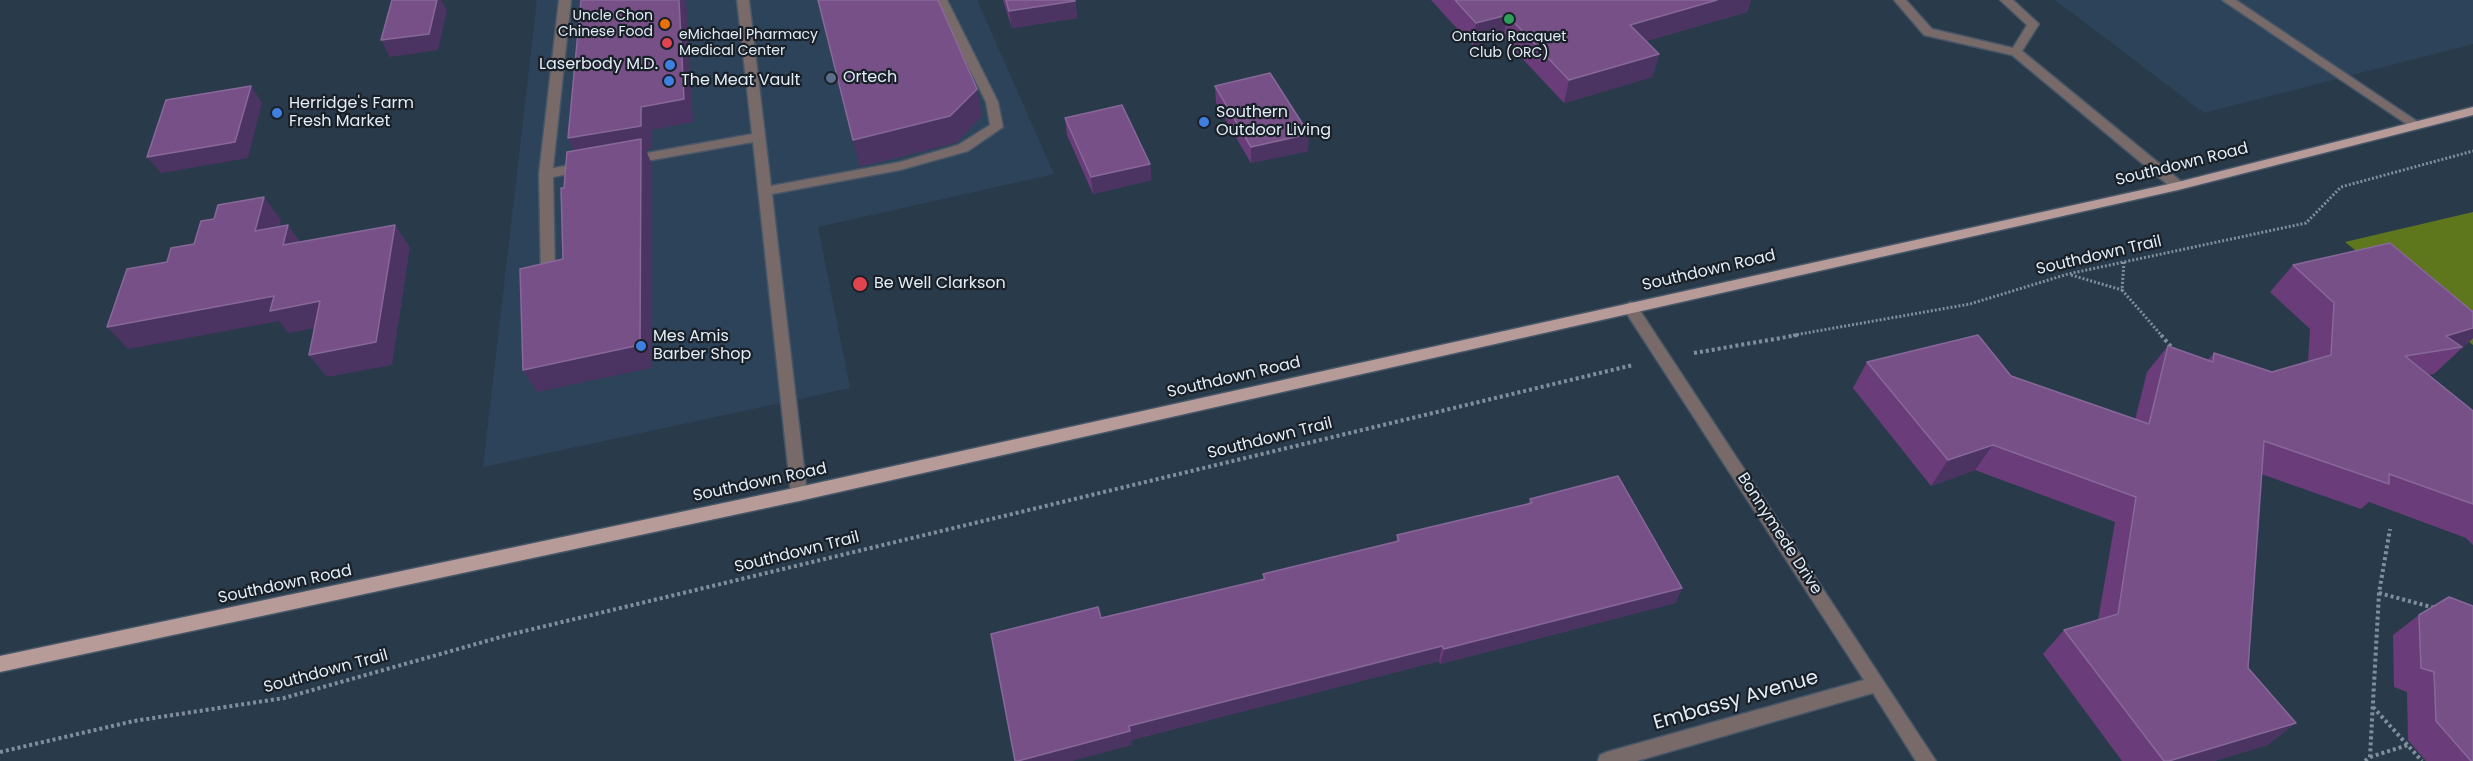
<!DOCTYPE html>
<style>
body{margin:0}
canvas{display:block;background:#293a4b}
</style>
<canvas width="2473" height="761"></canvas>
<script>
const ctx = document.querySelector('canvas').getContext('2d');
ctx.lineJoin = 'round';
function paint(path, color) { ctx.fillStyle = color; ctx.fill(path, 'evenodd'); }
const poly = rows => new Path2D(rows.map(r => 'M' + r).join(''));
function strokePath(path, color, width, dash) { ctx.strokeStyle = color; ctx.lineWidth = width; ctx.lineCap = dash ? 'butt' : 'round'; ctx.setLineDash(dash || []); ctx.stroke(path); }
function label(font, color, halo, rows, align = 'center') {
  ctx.font = font + ' Poppins,sans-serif'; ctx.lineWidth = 4.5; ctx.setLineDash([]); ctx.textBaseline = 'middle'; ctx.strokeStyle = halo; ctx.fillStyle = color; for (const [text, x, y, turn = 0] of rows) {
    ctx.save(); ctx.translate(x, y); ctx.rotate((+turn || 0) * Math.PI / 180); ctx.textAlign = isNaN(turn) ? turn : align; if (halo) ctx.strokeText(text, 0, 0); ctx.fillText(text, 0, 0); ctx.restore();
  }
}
const built = poly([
 [537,0,977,0,1054,174,818,227,850,388,483,467],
 [2055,0,2473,0,2473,44,2204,113]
]);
const forest = poly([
 [2473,212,2473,345,2345,242]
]);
const pathFar1 = poly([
 [2124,262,2122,290,2162,336],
 [2071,275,2122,290],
 [1789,336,1970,304,2068,274,2306,223,2341,187,2473,151]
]);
const path = poly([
 [2161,335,2173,349],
 [1694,353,1798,335],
 [2379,593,2435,608],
 [2373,707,2422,761],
 [0,752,134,721,284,698,508,635,1633,365],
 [2370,757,2408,745],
 [2365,761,2370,757,2379,593,2390,529]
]);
const minor = poly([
 [559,0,571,0,553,168,585,163,592,167,585,171,553,177,555,275,548,280,541,275,539,174,559,0],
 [737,0,749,0,771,186,900,162,958,145,990,125,986,102,935,0,947,0,998,102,1003,127,968,151,900,170,772,194,807,494,805,499,799,501,793,499,791,494,753,142,630,164,624,160,630,156,752,134,737,0],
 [1894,0,1906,0,1932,29,2013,48,2027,25,2000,0,2013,0,2039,24,2022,51,2183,183,2185,186,2183,189,2173,189,2012,55,1924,35,1894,0],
 [2222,0,2236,0,2421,124,2419,127,2411,127,2222,0],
 [1630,302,1635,303,1936,761,1916,761,1873,693,1637,761,1598,761,1600,755,1607,752,1864,680,1625,311,1623,307,1630,302]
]);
const major = poly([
 [2473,107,2473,115,2178,190,799,501,0,672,0,656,799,487,2178,182,2473,107]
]);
const wall = poly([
 [1003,0,1075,0,1077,18,1012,28],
 [1431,0,1751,0,1747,12,1646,41,1659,54,1652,77,1564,103,1503,38,1473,46],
 [1215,86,1308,151,1251,163,1216,103],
 [1065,118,1150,164,1151,180,1093,194,1067,135],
 [2293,265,2473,312,2473,338,2434,374,2428,375,2473,411,2473,545,2466,538,2369,502,2361,509,2261,474,2248,668,2296,723,2267,745,2214,761,2122,761,2043,654,2064,630,2098,620,2115,522,1975,470,1931,486,1853,388,1867,362,2011,376,2135,420,2147,372,2168,346,2208,360,2214,353,2272,372,2308,362,2310,329,2270,292],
 [1530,499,1682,588,1675,603,1440,664,1439,661,1131,740,1132,745,1101,618,1263,579,1263,574,1396,541,1397,535,1528,504],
 [2419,615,2473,761,2426,761,2408,740,2407,692,2394,687,2393,635]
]);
const shadedWall = poly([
 [437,0,441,0,447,10,438,50,390,57,381,40],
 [679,0,686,0,693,122,651,130,651,149,646,150,651,162,651,368,537,392,523,370,640,345,579,161,568,138],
 [1717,0,1751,0,1747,12,1624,47,1630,25],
 [1075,1,1077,18,1012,28,1009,11],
 [1507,15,1503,38,1473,46,1476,23],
 [1659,54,1652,77,1564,103,1569,80],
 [251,86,262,103,248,158,161,173,147,157],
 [977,89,982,116,956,143,860,167,853,140],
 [1309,134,1308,151,1251,163,1251,147],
 [1150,164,1151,180,1093,194,1091,177],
 [264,197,281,220,273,253,255,231],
 [288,225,304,247,283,245],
 [395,225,410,247,392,365,327,377,309,355],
 [274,296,320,301,337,324,288,333,279,321,128,349,107,327],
 [2473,328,2473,338,2460,351,2458,351,2462,347,2446,336],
 [1993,445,1975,470,1931,486,1948,460],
 [1682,588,1675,603,1440,664,1444,649],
 [1442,646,1439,661,1131,740,1132,745,1072,761,1018,761,1129,726],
 [2296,723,2267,745,2214,761,2169,761]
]);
const building = poly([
 [392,0,437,0,429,34,381,40,392,0],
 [581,0,679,0,684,99,641,107,641,126,568,138,581,0],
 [818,0,938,0,977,89,950,116,853,140,818,0],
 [1006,0,1075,0,1075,1,1009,11,1006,0],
 [1455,0,1717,0,1630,25,1659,54,1569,80,1507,15,1476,23,1455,0],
 [1270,73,1309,134,1251,147,1215,86,1270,73],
 [251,86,235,142,147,157,166,100,251,86],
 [1122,105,1150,164,1091,177,1065,118,1122,105],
 [641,139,640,345,523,370,520,269,563,259,561,188,564,188,567,152,641,139],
 [264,197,255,231,288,225,283,245,395,225,376,342,309,355,320,301,270,311,274,296,107,327,127,269,167,262,171,248,194,244,201,221,214,219,218,205,264,197],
 [2390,243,2473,312,2473,328,2446,336,2462,347,2405,356,2473,411,2473,504,2389,474,2389,484,2264,441,2248,668,2296,723,2169,761,2164,761,2064,630,2118,614,2136,497,1993,445,1948,460,1867,362,1978,335,2011,376,2149,424,2168,346,2213,362,2214,353,2272,372,2331,355,2334,303,2293,265,2390,243],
 [1618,476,1682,588,1444,649,1442,646,1129,726,1130,731,1018,761,1015,761,991,634,1098,607,1101,618,1265,579,1263,574,1399,541,1397,535,1532,503,1530,499,1618,476],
 [2449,597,2473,606,2473,761,2471,761,2436,721,2434,672,2421,668,2419,615,2449,597]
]);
const markers = [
 [1509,19,6,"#2e9e5b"],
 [665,24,6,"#e8710a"],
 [667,43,6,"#e0444e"],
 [670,65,6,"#3f7fe0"],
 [831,78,6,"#5c6f8a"],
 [669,81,6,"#3f7fe0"],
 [277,113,6,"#3f7fe0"],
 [1204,122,6,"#3f7fe0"],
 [860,284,8,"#e0444e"],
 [641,346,6,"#3f7fe0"]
];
const farPoinames = [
 ["Uncle Chon",653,16],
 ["Chinese Food",653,32],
 ["eMichael Pharmacy",679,35,"left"],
 ["Medical Center",679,51,"left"],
 ["Ontario Racquet",1509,37,"center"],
 ["Club (ORC)",1509,53,"center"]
];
const poiNames = [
 ["Laserbody M.D.",658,65,"right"],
 ["Ortech",843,78],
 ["The Meat Vault",681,81],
 ["Herridge's Farm",289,104],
 ["Fresh Market",289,122],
 ["Southern",1216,113],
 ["Outdoor Living",1216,131],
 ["Be Well Clarkson",874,284],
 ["Mes Amis",653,337],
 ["Barber Shop",653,355]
];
const streetNames = [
 ["Southdown Road",2182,165,-14],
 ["Southdown Trail",2099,256,-13],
 ["Southdown Road",1709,271,-13],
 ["Southdown Road",1234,378,-13],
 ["Southdown Trail",1270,439,-14],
 ["Southdown Road",760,483,-12],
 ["Bonnymede Drive",1779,534,57],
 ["Southdown Trail",797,553,-14],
 ["Southdown Road",285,585,-12],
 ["Southdown Trail",326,672,-15]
];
const nearStreetnames = [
 ["Embassy Avenue",1736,701,-16]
];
paint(built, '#2d435a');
paint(forest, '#5e771d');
strokePath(minor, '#465667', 3);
strokePath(major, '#465667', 3);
strokePath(pathFar1, '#818f9d', 3, [2, 2]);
strokePath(path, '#818f9d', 4, [3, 3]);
paint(minor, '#786a69');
paint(major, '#b69b99');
paint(wall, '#6a3d7a');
paint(shadedWall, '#4b3462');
paint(building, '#775088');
strokePath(building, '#876899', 1.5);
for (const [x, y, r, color] of markers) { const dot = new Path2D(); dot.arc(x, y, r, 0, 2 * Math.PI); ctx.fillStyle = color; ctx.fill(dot); strokePath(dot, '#192028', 2); }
label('14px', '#e1ecf7', '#192028', farPoinames, 'right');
label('16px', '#e1ecf7', '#192028', poiNames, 'left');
label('16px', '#e1ecf7', '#192028', streetNames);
label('20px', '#e1ecf7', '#192028', nearStreetnames);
</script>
